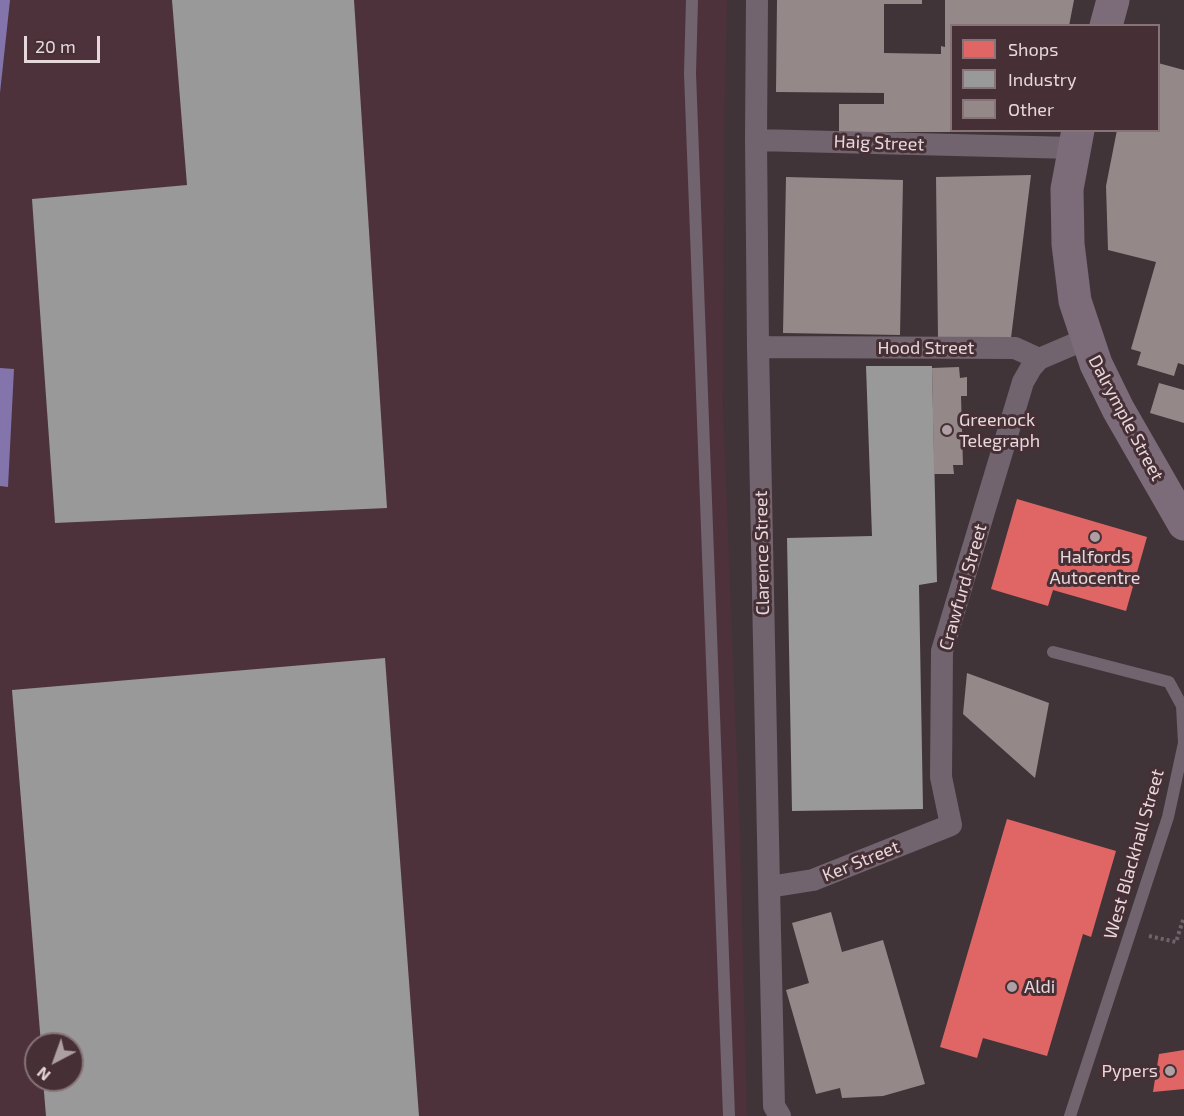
<!DOCTYPE html>
<style>
body{margin:0}
#map{position:relative;width:1184px;height:1116px;overflow:hidden;background:#413438;font-family:"Exo 2",sans-serif}
canvas{display:block}
.legend{position:absolute;left:950px;top:24px;width:210px;height:108px;box-sizing:border-box;background:#462f35;border:2px solid #867378;margin:0;padding:8px 10px;list-style:none;font-size:18px;color:#e7d8dc}
.legend li{display:flex;align-items:center;gap:12px;height:30px}
.legend b{width:30px;border:2px solid #867378}
.north{position:absolute;left:24px;top:1032px;width:60px;height:60px;box-sizing:border-box;background:#462f35;border:2px solid #867378;border-radius:50%;rotate:221deg;font-size:16px;font-weight:700;line-height:24px;text-align:center;color:#e7d8dc}
.north::after{content:'';display:block;margin:auto;width:21px;height:27px;background:#ad9fa3;clip-path:polygon(50% 0,100% 100%,50% 72%,0 100%)}
.scale{position:absolute;left:24px;top:36px;width:76px;height:27px;box-sizing:border-box;border:3px solid #e7d8dc;border-top:0;padding-left:8px;font-size:18px;line-height:21px;white-space:nowrap;color:#e7d8dc;-webkit-text-stroke:4px #462f35;paint-order:stroke}
</style>
<div id="map">
<canvas width="1184" height="1116"></canvas>
<ul class="legend">
<li><b style="height:16px;background:#e06666"></b>Shops</li>
<li><b style="height:16px;background:#999"></b>Industry</li>
<li><b style="height:16px;background:#948888"></b>Other</li>
</ul>
<div class="north">N</div>
<div class="scale">20 m</div>
</div>
<script>
const ctx = document.querySelector('canvas').getContext('2d');
ctx.lineJoin = 'round';
function paint(path, color) { ctx.fillStyle = color; ctx.fill(path, 'evenodd'); }
const poly = rows => new Path2D(rows.map(r => 'M' + r).join(''));
function strokePath(path, color, width, dash) { ctx.strokeStyle = color; ctx.lineWidth = width; ctx.lineCap = dash ? 'butt' : 'round'; ctx.setLineDash(dash || []); ctx.stroke(path); }
function label(font, color, halo, rows, align = 'center') {
  ctx.font = font + ' "Exo 2",sans-serif'; ctx.lineWidth = 6; ctx.setLineDash([]); ctx.textBaseline = 'middle'; ctx.strokeStyle = halo; ctx.fillStyle = color; for (const [text, x, y, turn = 0] of rows) {
    ctx.save(); ctx.translate(x, y); ctx.rotate((+turn || 0) * Math.PI / 180); ctx.textAlign = isNaN(turn) ? turn : align; if (halo) ctx.strokeText(text, 0, 0); ctx.fillText(text, 0, 0); ctx.restore();
  }
}
const built = poly([
 [9,0,727,0,724,132,723,408,740,838,747,1116,0,1116,0,73],
 [36,1044,72,1044,72,1080,36,1080]
]);
const water = poly([
 [0,0,10,0,0,93],
 [0,368,14,369,8,487,0,486]
]);
const shops = poly([
 [1017,499,1147,537,1126,611,1053,590,1048,606,991,589],
 [1007,819,1116,851,1091,937,1083,934,1047,1056,983,1038,977,1058,940,1047],
 [1184,1050,1184,1089,1153,1092,1159,1054]
]);
const industry = poly([
 [172,0,354,0,387,508,55,523,32,199,187,185],
 [866,366,932,366,937,582,919,585,923,809,792,811,787,538,872,536],
 [385,658,419,1116,46,1116,43,1080,72,1080,72,1044,41,1044,12,690]
]);
const building = poly([
 [777,0,922,0,922,4,884,4,884,53,941,54,941,46,945,47,945,0,1074,0,1069,26,952,26,952,132,839,132,839,104,884,104,884,93,776,92],
 [1158,63,1184,70,1184,365,1178,363,1174,376,1137,365,1141,352,1131,349,1156,262,1108,250,1106,186,1117,130,1158,130],
 [1031,175,1011,338,938,339,936,177],
 [786,177,903,180,900,335,783,333],
 [959,367,960,378,967,377,967,396,961,396,963,465,953,465,954,474,934,474,932,368],
 [1159,383,1184,390,1184,423,1150,413],
 [967,673,1049,703,1035,778,963,714],
 [831,912,842,952,883,940,925,1084,883,1096,842,1098,840,1088,816,1094,786,990,809,983,792,923]
]);
const path = poly([
 [1149,936,1176,942,1184,917]
]);
const service = poly([
 [692,0,690,73,729,1116],
 [1053,652,1169,682,1182,706,1184,743,1168,817,1070,1116]
]);
const minor = poly([
 [757,0,756,140,758,347,769,887,774,1106,780,1116],
 [756,140,1073,148],
 [758,347,1015,348,1039,359,1086,339],
 [769,887,813,880,951,825,941,777,942,651,1023,382,1031,368,1039,359]
]);
const primary = poly([
 [1106,26,1113,0],
 [1078,130,1067,189,1068,244,1075,301,1096,364,1118,409,1184,524]
]);
const markers = [
 [947,430,6,"#ad9fa3"],
 [1095,537,6,"#ad9fa3"],
 [1012,987,6,"#ad9fa3"],
 [1170,1071,6,"#ad9fa3"]
];
const streetNames = [
 ["Haig Street",879,143,2],
 ["Hood Street",926,348],
 ["Dalrymple Street",1126,418,62],
 ["Clarence Street",762,553,-91],
 ["Crawfurd Street",963,587,-74],
 ["West Blackhall Street",1134,854,-74],
 ["Ker Street",861,861,-22]
];
const poiNames = [
 ["Greenock",959,420],
 ["Telegraph",959,441],
 ["Halfords",1095,557,"center"],
 ["Autocentre",1095,578,"center"],
 ["Aldi",1024,987],
 ["Pypers",1158,1071,"right"]
];
paint(built, '#4e323b');
paint(water, '#8375ab');
paint(shops, '#e06666');
paint(industry, '#999');
paint(building, '#948888');
strokePath(path, '#70646c', 4, [3, 3]);
strokePath(service, '#71646e', 12);
strokePath(minor, '#71646e', 22);
strokePath(primary, '#7c6b79', 33);
for (const [x, y, r, color] of markers) { const dot = new Path2D(); dot.arc(x, y, r, 0, 2 * Math.PI); ctx.fillStyle = color; ctx.fill(dot); strokePath(dot, '#462f35', 2); }
label('18px', '#e7d8dc', '#462f35', streetNames);
label('18px', '#e7d8dc', '#462f35', poiNames, 'left');
</script>
